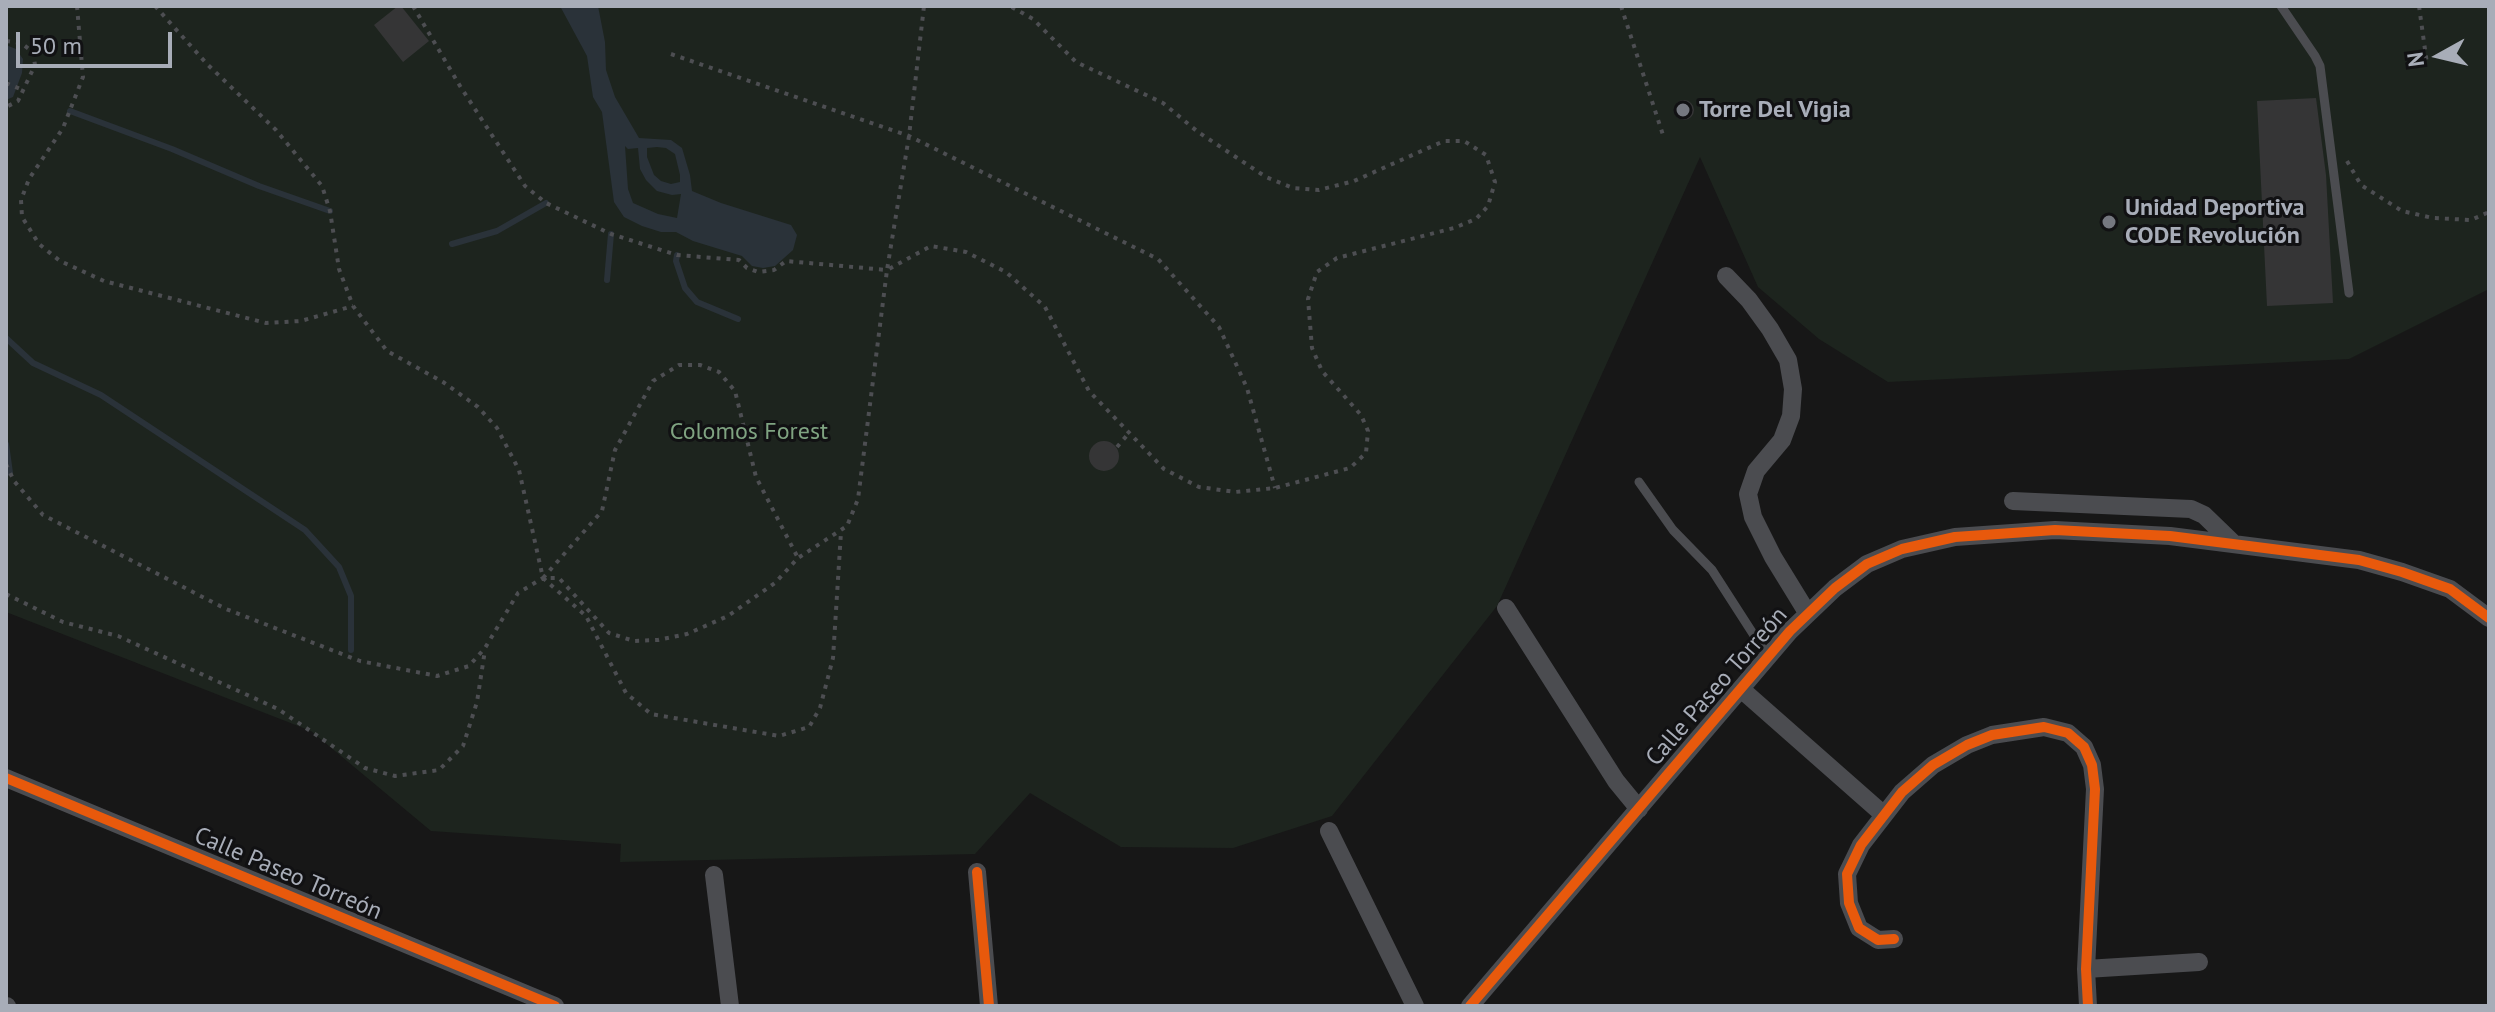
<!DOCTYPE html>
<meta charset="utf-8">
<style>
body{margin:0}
#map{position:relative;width:2495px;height:1012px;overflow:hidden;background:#171717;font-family:"PT Sans",sans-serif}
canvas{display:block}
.frame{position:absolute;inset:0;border:8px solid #a8adb8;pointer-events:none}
.north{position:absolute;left:2399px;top:16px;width:80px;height:80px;-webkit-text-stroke:6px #111113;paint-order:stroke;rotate:262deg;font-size:22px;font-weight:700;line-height:32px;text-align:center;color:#a8adb8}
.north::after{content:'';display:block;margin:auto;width:28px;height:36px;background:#a8adb8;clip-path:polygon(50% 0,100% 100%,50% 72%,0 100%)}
.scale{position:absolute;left:16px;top:32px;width:156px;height:36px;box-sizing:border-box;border:4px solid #a8adb8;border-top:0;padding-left:10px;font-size:24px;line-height:28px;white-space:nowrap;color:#a8adb8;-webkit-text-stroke:6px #111113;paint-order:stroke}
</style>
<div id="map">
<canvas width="2495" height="1012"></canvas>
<div class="frame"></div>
<div class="north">N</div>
<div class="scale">50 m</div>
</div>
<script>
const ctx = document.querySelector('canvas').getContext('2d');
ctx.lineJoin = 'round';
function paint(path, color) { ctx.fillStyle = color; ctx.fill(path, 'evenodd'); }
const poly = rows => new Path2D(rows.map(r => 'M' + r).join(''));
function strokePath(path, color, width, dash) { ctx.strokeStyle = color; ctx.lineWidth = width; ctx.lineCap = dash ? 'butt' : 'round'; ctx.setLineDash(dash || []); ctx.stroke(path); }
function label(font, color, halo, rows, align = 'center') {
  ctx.font = font + ' "PT Sans",sans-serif'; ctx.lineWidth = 6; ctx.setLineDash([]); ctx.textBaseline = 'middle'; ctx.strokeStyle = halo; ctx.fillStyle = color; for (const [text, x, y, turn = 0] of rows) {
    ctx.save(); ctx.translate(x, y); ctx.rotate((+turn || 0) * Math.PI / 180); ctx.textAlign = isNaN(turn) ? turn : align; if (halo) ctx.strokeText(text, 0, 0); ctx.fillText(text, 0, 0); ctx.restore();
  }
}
const green = poly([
 [6,6,2489,6,2489,289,2349,359,1888,382,1819,339,1758,287,1700,157,1497,606,1332,816,1233,848,1121,847,1030,793,975,854,620,862,621,844,431,831,311,731,6,612]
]);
const water = poly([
 [560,6,598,6,605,42,606,70,615,97,639,138,671,140,682,148,690,175,692,191,721,203,791,225,797,235,793,250,775,266,763,268,752,266,742,256,693,241,676,232,661,232,642,226,624,217,614,202,602,112,593,97,587,56],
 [625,146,628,149,638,148,640,169,646,180,657,191,672,195,681,194,677,218,658,214,633,203,628,189],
 [657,147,666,148,675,154,680,175,680,182,671,184,661,181,654,175,647,157,647,148],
 [6,45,16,49,23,59,22,73,13,97,6,100,6,87,9,81,6,77]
]);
const stream = poly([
 [70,111,172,149,259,186,330,211],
 [452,244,497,231,546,203],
 [677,255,676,261,685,288,697,302,738,319],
 [607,280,611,234],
 [6,338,33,363,101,395,305,530,339,567,351,596,351,650],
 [6,444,10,473]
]);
const building = poly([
 [398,6,401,6,429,41,403,62,374,25],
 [2316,98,2326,175,2333,303,2267,306,2257,101],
 '1674 110a10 10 0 1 1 20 0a10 10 0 1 1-20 0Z',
 '1089 456a15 15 0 1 1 30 0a15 15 0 1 1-30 0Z'
]);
const path = poly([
 [77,6,83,77,63,128,29,179,21,200,22,217,39,244,60,261,104,281,266,323,301,321,353,306],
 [155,6,207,64,276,130,322,186,330,211,339,269,353,306,387,351,443,382,478,407,497,428,519,470,543,578,586,616,626,693,651,714,779,736,809,727,820,708,833,658,841,532],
 [413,6,460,86,525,186,546,203,611,234,677,255,739,260,747,268,758,272,774,270,786,261,887,270,909,136,924,6],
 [1621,6,1663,135],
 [2419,6,2427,64],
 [6,41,21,43,33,52,35,65,18,101,6,107],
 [671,54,909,136,1158,259,1219,327,1247,388,1275,488],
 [6,83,23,90],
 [2347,161,2361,185,2402,211,2433,218,2471,220,2489,212],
 [1117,447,1129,433],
 [6,464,14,481,43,515,226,609,360,661,437,676,469,666,485,648,518,593,543,578,559,578,609,633,634,641,658,640,687,634,728,616,775,583,798,558,847,526,858,499,887,270,931,246,966,252,1006,272,1045,307,1089,391,1164,469,1199,487,1235,492,1275,488,1350,468,1366,453,1368,431,1361,415,1322,371,1312,348,1308,299,1317,272,1337,258,1454,228,1476,219,1488,206,1495,182,1486,155,1464,141,1444,141,1354,181,1319,190,1293,188,1266,177,1198,132,1163,103,1076,62,1033,19,1010,6],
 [543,578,602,511,615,450,653,381,679,365,700,365,719,372,735,391,756,477,798,558],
 [6,594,63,622,118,636,278,709,365,768,395,776,439,770,463,746,477,702,485,650]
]);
const service = poly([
 [2281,6,2315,56,2320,66,2349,293],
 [1639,482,1673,530,1712,570,1768,657]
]);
const minor = poly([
 [1726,276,1749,300,1770,329,1788,360,1793,389,1791,416,1782,440,1756,471,1748,494,1753,517,1773,557,1808,614],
 [2013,501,2191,509,2204,515,2234,544],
 [1506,608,1616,781,1639,809],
 [1741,689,1884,815],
 [6,778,555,1006],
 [1329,831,1415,1006],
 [977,872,989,1006],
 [714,875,730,1006],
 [1894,939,1878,940,1859,928,1849,903,1847,874,1861,845,1902,792,1933,765,1967,745,1992,735,2044,727,2068,733,2084,747,2092,765,2095,789,2086,969,2088,1006],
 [2086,969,2199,962],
 [6,1006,7,1006],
 [1470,1006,1790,631,1835,588,1867,564,1902,549,1955,537,2055,530,2170,536,2359,560,2402,572,2450,589,2489,618]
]);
const cycleway = poly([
 [6,778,555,1006],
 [977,872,989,1006],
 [1894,939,1878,940,1859,928,1849,903,1847,874,1861,845,1902,792,1933,765,1967,745,1992,735,2044,727,2068,733,2084,747,2092,765,2095,789,2086,969,2088,1006],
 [1470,1006,1790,631,1835,588,1867,564,1902,549,1955,537,2055,530,2170,536,2359,560,2402,572,2450,589,2489,618]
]);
const markers = [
 [1683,110,8,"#757880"],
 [2109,222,8,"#757880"]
];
const poiNames = [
 ["Torre Del Vigia",1699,110],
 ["Unidad Deportiva",2125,208],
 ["CODE Revolución",2125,236]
];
const parkNames = [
 ["Colomos Forest",749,432]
];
const streetNames = [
 ["Calle Paseo Torreón",1717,687,-49],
 ["Calle Paseo Torreón",288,874,23]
];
paint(green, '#1d241e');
paint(water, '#2a3239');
strokePath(stream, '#2a3239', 6);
paint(building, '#353536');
strokePath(path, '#4d4e52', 4, [4, 6]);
strokePath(service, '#4b4c50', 9);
strokePath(minor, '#4b4c50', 18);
strokePath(cycleway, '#e8590c', 10);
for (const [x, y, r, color] of markers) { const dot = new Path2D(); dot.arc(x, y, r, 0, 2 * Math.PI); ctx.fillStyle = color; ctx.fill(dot); strokePath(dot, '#111113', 3); }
label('bold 24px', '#a8adb8', '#111113', poiNames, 'left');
label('24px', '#7fa381', '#111113', parkNames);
label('24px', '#a8adb8', '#111113', streetNames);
</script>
